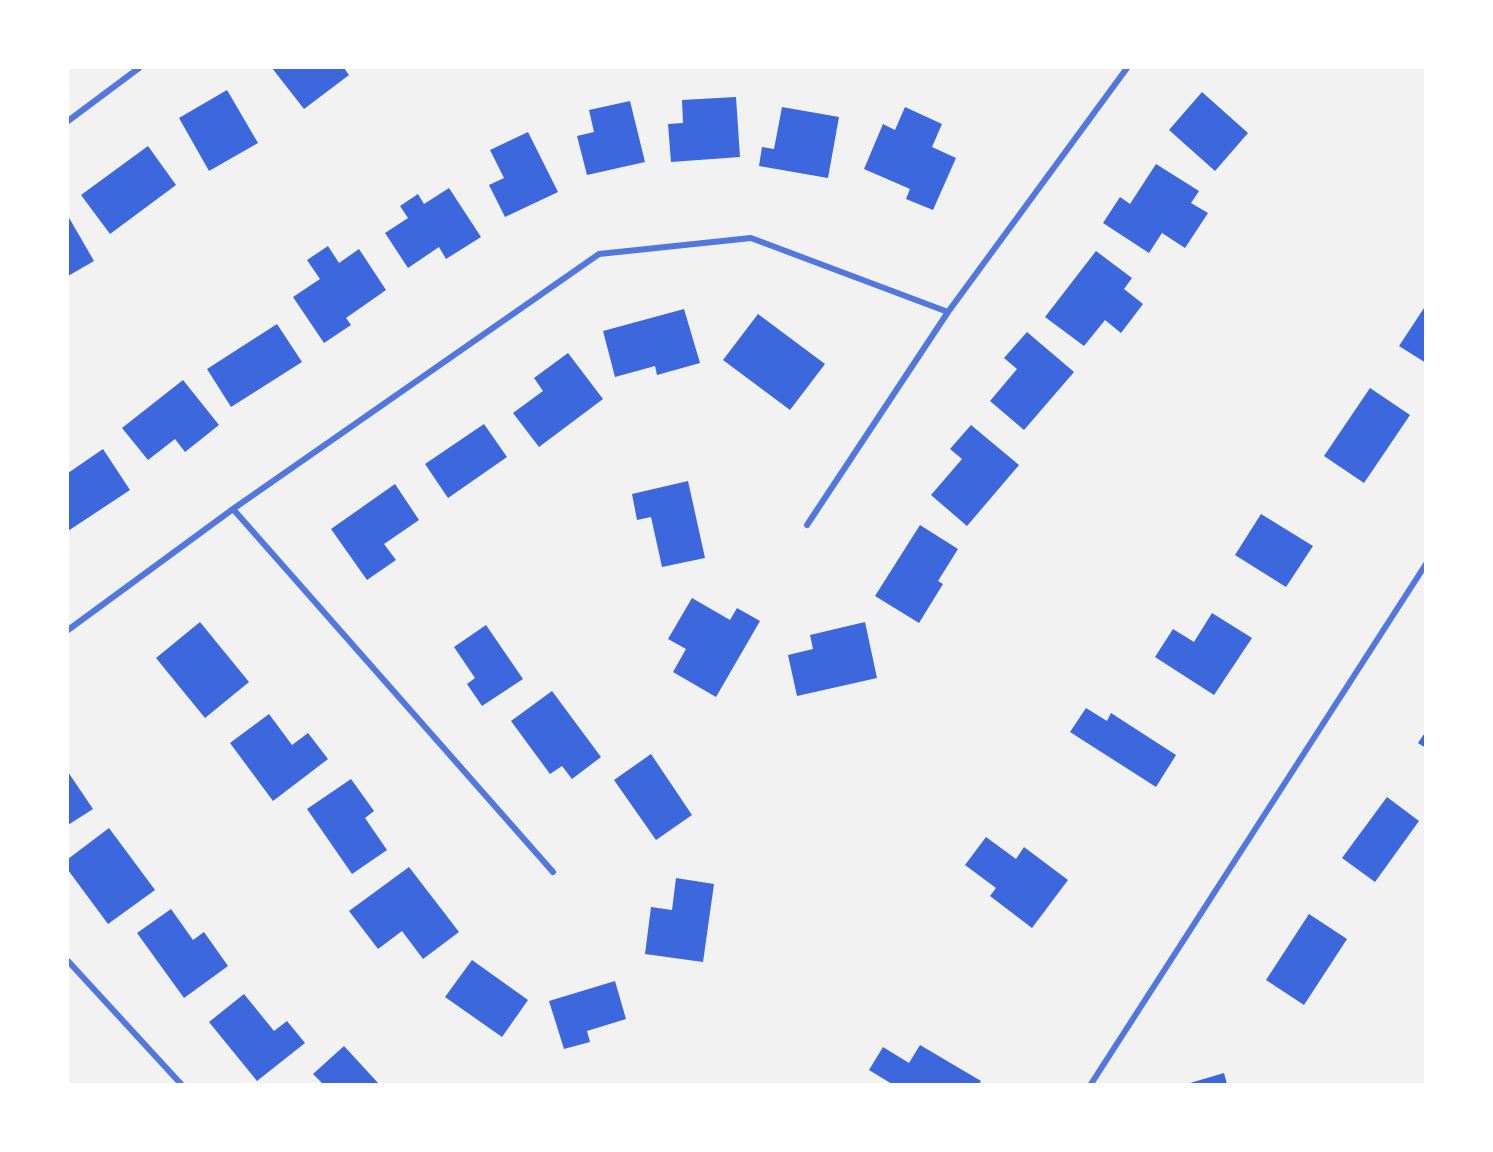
<!DOCTYPE html>
<style>
body{margin:0}
#map{position:relative;width:1493px;height:1152px;overflow:hidden;background:#f2f2f2;font-family:"Public Sans",sans-serif}
canvas{display:block}
.frame{position:absolute;inset:0;border:69px solid #fff;pointer-events:none}
</style>
<div id="map">
<canvas width="1493" height="1152"></canvas>
<div class="frame"></div>
</div>
<script>
const ctx = document.querySelector('canvas').getContext('2d');
ctx.lineJoin = 'round';
function paint(path, color) { ctx.fillStyle = color; ctx.fill(path, 'evenodd'); }
const poly = rows => new Path2D(rows.map(r => 'M' + r).join(''));
function strokePath(path, color, width, dash) { ctx.strokeStyle = color; ctx.lineWidth = width; ctx.lineCap = dash ? 'butt' : 'round'; ctx.setLineDash(dash || []); ctx.stroke(path); }
const building = poly([
 [272,68,344,68,349,75,304,109],
 [227,90,258,143,209,171,179,118],
 [1202,92,1248,133,1215,171,1169,130],
 [736,97,740,157,671,162,668,124,683,123,682,100],
 [630,101,645,162,587,175,577,136,594,132,589,110],
 [782,107,839,117,828,178,759,166,762,147,774,149],
 [905,107,942,124,932,147,956,158,933,210,906,199,910,189,864,169,883,124,895,130],
 [528,132,558,192,505,217,489,185,504,178,490,150],
 [148,146,176,185,110,234,81,195],
 [1156,164,1199,191,1191,203,1208,213,1185,248,1162,233,1149,253,1103,223,1120,197,1130,204],
 [449,188,481,237,446,259,439,247,408,268,385,233,408,218,400,206,418,194,424,204],
 [68,216,94,261,68,276],
 [328,246,339,263,359,249,386,290,346,318,351,325,324,343,293,297,320,279,307,260],
 [1096,251,1132,278,1124,289,1143,304,1121,333,1105,320,1084,346,1045,317],
 [1426,305,1426,363,1399,346],
 [684,309,700,363,657,375,655,366,615,377,603,331],
 [758,314,825,364,790,410,723,360],
 [277,324,302,362,231,407,207,369],
 [1027,332,1074,372,1024,430,990,401,1017,369,1004,358],
 [568,353,603,399,539,447,513,413,543,391,534,378],
 [183,380,219,425,185,452,175,439,148,460,122,428],
 [1370,388,1410,415,1364,483,1324,456],
 [484,424,507,457,448,498,425,464],
 [971,425,1019,465,967,526,931,495,962,459,950,449],
 [103,449,130,490,68,531,68,473],
 [688,481,705,558,662,567,651,517,637,520,632,494],
 [395,484,419,520,384,544,396,560,367,580,331,529],
 [1261,514,1313,546,1286,587,1235,555],
 [920,525,958,549,938,581,943,584,919,623,875,596],
 [692,598,730,620,737,608,760,621,716,697,673,672,686,649,668,639],
 [1212,613,1252,638,1214,695,1155,657,1173,629,1194,642],
 [200,622,249,682,205,718,156,658],
 [865,622,877,678,797,696,788,655,813,649,810,635],
 [486,625,523,679,482,706,467,684,475,678,454,647],
 [552,691,601,757,572,779,562,766,550,774,511,721],
 [1086,708,1107,721,1111,713,1176,755,1156,787,1070,732],
 [269,714,292,745,308,733,328,759,273,801,230,743],
 [1426,731,1426,748,1418,743],
 [651,754,692,815,656,840,614,780],
 [68,772,93,809,68,825],
 [351,779,374,811,365,818,387,850,352,874,307,809],
 [1387,797,1419,821,1375,882,1342,858],
 [109,828,155,890,108,924,68,870,68,859],
 [986,837,1016,859,1024,847,1068,880,1032,928,990,896,996,888,965,865],
 [409,867,459,932,423,959,402,931,378,949,349,911],
 [676,878,714,884,703,962,645,954,651,907,672,910],
 [171,909,193,940,204,932,228,966,184,998,137,933],
 [1309,914,1347,939,1304,1005,1266,980],
 [472,960,528,1000,502,1037,445,997],
 [615,981,626,1019,587,1031,590,1042,564,1049,549,1001],
 [244,994,274,1031,287,1021,305,1043,257,1081,209,1022],
 [920,1045,981,1081,979,1084,892,1084,869,1070,883,1047,909,1063],
 [344,1046,379,1084,323,1084,313,1074],
 [1224,1073,1227,1084,1191,1084,1190,1083]
]);
const minor = poly([
 [68,121,139,68],
 [233,509,553,872],
 [807,525,948,312,1127,68],
 [68,630,233,509,599,254,751,238,948,312],
 [68,961,181,1084],
 [1091,1084,1426,564]
]);
paint(building, '#3d67dc');
strokePath(minor, '#5277de', 6);
</script>
